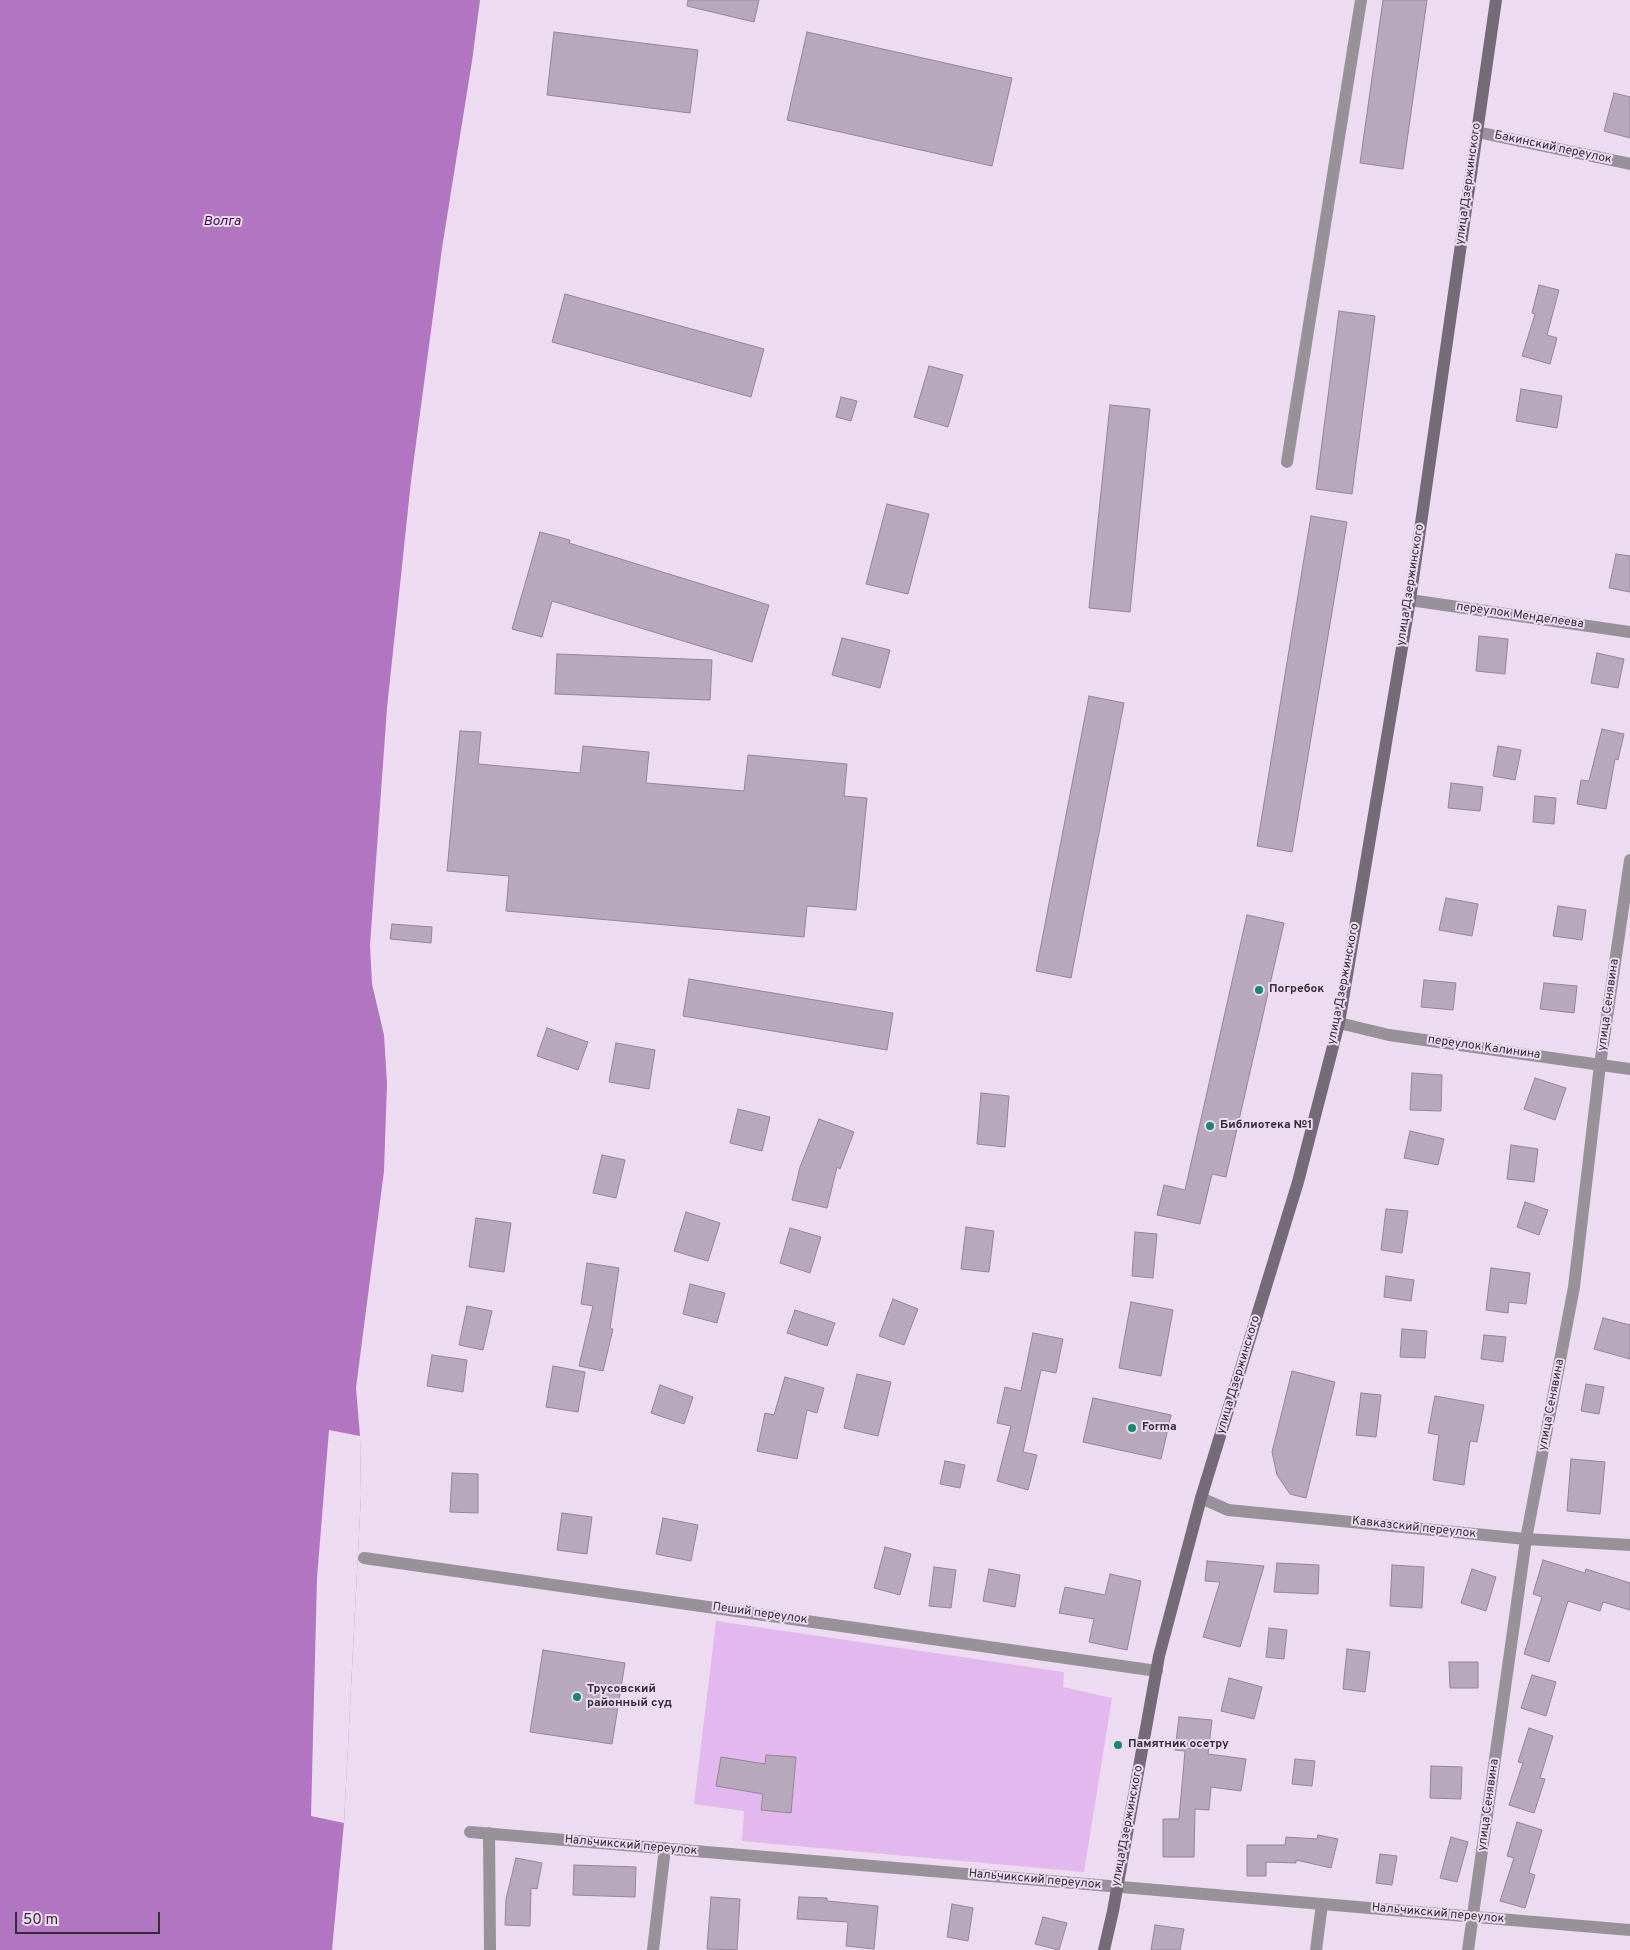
<!DOCTYPE html>
<meta charset="utf-8">
<style>
body{margin:0}
#map{position:relative;width:1630px;height:1950px;overflow:hidden;background:#ecdbf1;font-family:Overpass,sans-serif}
canvas{display:block}
.scale{position:absolute;left:15px;top:1912px;width:145px;height:22px;box-sizing:border-box;border:2px solid #342d35;border-top:0;padding-left:6px;font-size:15px;line-height:18px;white-space:nowrap;color:#342d35;-webkit-text-stroke:4px #ecdbf1;paint-order:stroke}
</style>
<div id="map">
<canvas width="1630" height="1950"></canvas>
<div class="scale">50 m</div>
</div>
<script>
const ctx = document.querySelector('canvas').getContext('2d');
ctx.lineJoin = 'round';
function paint(path, color) { ctx.fillStyle = color; ctx.fill(path, 'evenodd'); }
const poly = rows => new Path2D(rows.map(r => 'M' + r).join(''));
function strokePath(path, color, width, dash) { ctx.strokeStyle = color; ctx.lineWidth = width; ctx.lineCap = dash ? 'butt' : 'round'; ctx.setLineDash(dash || []); ctx.stroke(path); }
function label(font, color, halo, rows, align = 'center') {
  ctx.font = font + ' Overpass,sans-serif'; ctx.lineWidth = 4; ctx.setLineDash([]); ctx.textBaseline = 'middle'; ctx.strokeStyle = halo; ctx.fillStyle = color; for (const [text, x, y, turn = 0] of rows) {
    ctx.save(); ctx.translate(x, y); ctx.rotate((+turn || 0) * Math.PI / 180); ctx.textAlign = isNaN(turn) ? turn : align; if (halo) ctx.strokeText(text, 0, 0); ctx.fillText(text, 0, 0); ctx.restore();
  }
}
const green = poly([
 [716,1621,1064,1672,1063,1687,1112,1698,1084,1872,742,1841,744,1811,694,1804]
]);
const water = poly([
 [0,0,480,0,472,61,442,248,411,481,387,708,370,945,372,984,384,1035,387,1083,384,1171,356,1388,360,1436,361,1495,344,1823,332,1950,0,1950]
]);
const pier = poly([
 [329,1430,360,1436,361,1495,344,1823,311,1816,317,1578]
]);
const building = poly([
 [688,0,759,0,754,22,687,6,688,0],
 [1383,0,1427,0,1403,169,1360,163,1383,0],
 [554,32,698,50,690,113,547,95,554,32],
 [807,32,1012,78,992,166,787,120,807,32],
 [1614,93,1630,97,1630,138,1604,131,1614,93],
 [1539,285,1559,290,1547,335,1557,338,1550,364,1522,356,1535,314,1532,313,1539,285],
 [565,294,764,349,751,397,552,342,565,294],
 [1339,311,1375,316,1352,494,1316,489,1339,311],
 [929,366,963,375,948,427,914,417,929,366],
 [1521,389,1562,396,1557,428,1516,421,1521,389],
 [841,397,857,401,851,421,836,417,841,397],
 [1110,405,1150,409,1130,612,1089,608,1110,405],
 [887,504,929,514,908,594,866,584,887,504],
 [1311,516,1347,522,1292,852,1257,846,1311,516],
 [540,532,570,540,569,543,769,605,752,662,552,601,542,637,512,629,540,532],
 [1616,554,1630,556,1630,592,1609,588,1616,554],
 [1479,636,1508,639,1505,674,1476,671,1479,636],
 [842,638,890,650,880,688,832,675,842,638],
 [1597,653,1624,659,1618,688,1591,683,1597,653],
 [557,654,712,660,710,700,555,694,557,654],
 [1089,696,1124,703,1071,978,1036,971,1089,696],
 [1602,729,1624,734,1618,760,1615,759,1606,809,1577,804,1581,780,1589,781,1602,729],
 [460,731,481,732,478,764,580,773,583,746,649,752,646,783,744,791,748,755,847,764,844,796,867,798,856,910,807,906,804,937,506,911,509,876,447,871,460,731],
 [1498,746,1521,750,1515,780,1493,776,1498,746],
 [1451,783,1483,787,1480,811,1448,808,1451,783],
 [1535,796,1556,798,1554,824,1533,822,1535,796],
 [1446,898,1478,904,1472,936,1439,930,1446,898],
 [1558,906,1586,910,1582,940,1553,936,1558,906],
 [1247,915,1284,923,1226,1177,1212,1174,1200,1224,1157,1215,1164,1185,1185,1190,1247,915],
 [392,924,432,927,431,943,390,939,392,924],
 [689,979,893,1013,887,1050,683,1016,689,979],
 [1424,980,1456,983,1453,1010,1421,1007,1424,980],
 [1544,983,1577,986,1574,1013,1540,1009,1544,983],
 [547,1028,588,1042,578,1070,537,1056,547,1028],
 [616,1043,655,1050,649,1089,609,1082,616,1043],
 [1412,1073,1442,1075,1441,1111,1410,1110,1412,1073],
 [1535,1078,1566,1088,1555,1120,1524,1109,1535,1078],
 [981,1093,1009,1096,1005,1147,977,1144,981,1093],
 [738,1109,770,1117,762,1151,730,1143,738,1109],
 [819,1119,854,1132,840,1169,837,1167,827,1208,792,1200,800,1167,819,1119],
 [1410,1131,1444,1139,1438,1165,1404,1158,1410,1131],
 [1511,1145,1538,1149,1534,1182,1507,1179,1511,1145],
 [602,1155,625,1160,616,1198,593,1193,602,1155],
 [1525,1202,1548,1210,1539,1235,1517,1227,1525,1202],
 [1386,1209,1408,1211,1402,1253,1381,1250,1386,1209],
 [686,1212,720,1223,708,1261,674,1251,686,1212],
 [476,1218,511,1223,504,1272,469,1267,476,1218],
 [966,1227,994,1231,989,1272,961,1269,966,1227],
 [790,1228,821,1237,810,1273,780,1263,790,1228],
 [1135,1232,1157,1234,1153,1278,1132,1276,1135,1232],
 [587,1263,619,1268,610,1329,613,1329,603,1371,579,1366,593,1306,581,1304,587,1263],
 [1491,1268,1530,1273,1526,1304,1509,1302,1508,1313,1486,1310,1491,1268],
 [1386,1276,1414,1280,1411,1301,1384,1297,1386,1276],
 [690,1284,725,1293,717,1323,683,1314,690,1284],
 [893,1299,918,1309,904,1345,879,1336,893,1299],
 [1131,1302,1173,1310,1161,1376,1119,1368,1131,1302],
 [467,1306,492,1311,483,1350,459,1345,467,1306],
 [795,1310,835,1323,827,1346,787,1333,795,1310],
 [1603,1318,1630,1325,1630,1359,1594,1349,1603,1318],
 [1402,1329,1427,1331,1425,1358,1400,1357,1402,1329],
 [1033,1333,1063,1339,1056,1373,1041,1370,1023,1452,1037,1455,1028,1490,997,1481,1011,1426,997,1423,1005,1387,1021,1391,1033,1333],
 [1484,1335,1506,1337,1503,1362,1481,1359,1484,1335],
 [432,1355,467,1360,463,1392,427,1386,432,1355],
 [553,1366,585,1372,578,1412,546,1407,553,1366],
 [1292,1371,1335,1382,1306,1498,1290,1494,1277,1475,1272,1452,1292,1371],
 [857,1374,891,1382,878,1436,844,1428,857,1374],
 [785,1377,824,1388,817,1413,807,1410,797,1459,757,1451,765,1413,774,1415,785,1377],
 [1586,1384,1604,1387,1599,1414,1581,1411,1586,1384],
 [660,1385,693,1397,684,1424,651,1413,660,1385],
 [1361,1393,1381,1395,1376,1437,1356,1435,1361,1393],
 [1435,1396,1484,1405,1477,1442,1470,1441,1464,1485,1433,1480,1439,1435,1428,1433,1435,1396],
 [1093,1398,1171,1415,1161,1459,1083,1442,1093,1398],
 [1571,1459,1605,1462,1600,1514,1567,1511,1571,1459],
 [945,1461,965,1465,960,1488,940,1484,945,1461],
 [452,1473,478,1474,478,1513,450,1512,452,1473],
 [562,1513,592,1517,587,1554,557,1550,562,1513],
 [663,1518,698,1525,691,1561,656,1554,663,1518],
 [885,1547,911,1554,900,1595,874,1588,885,1547],
 [1543,1560,1585,1573,1586,1569,1630,1583,1630,1610,1603,1602,1600,1611,1568,1601,1549,1662,1524,1654,1542,1597,1533,1594,1543,1560],
 [1207,1561,1264,1566,1240,1647,1203,1637,1220,1582,1205,1581,1207,1561],
 [1277,1563,1319,1565,1318,1594,1274,1592,1277,1563],
 [1392,1565,1424,1567,1422,1608,1390,1606,1392,1565],
 [934,1567,956,1570,951,1608,929,1606,934,1567],
 [989,1569,1020,1575,1015,1607,983,1601,989,1569],
 [1472,1569,1496,1577,1486,1611,1461,1603,1472,1569],
 [1110,1574,1141,1581,1127,1650,1089,1642,1094,1619,1059,1613,1065,1587,1105,1595,1110,1574],
 [1269,1628,1287,1630,1284,1659,1266,1657,1269,1628],
 [1347,1649,1370,1652,1365,1692,1343,1689,1347,1649],
 [543,1650,625,1663,612,1744,530,1732,543,1650],
 [1449,1662,1478,1662,1478,1688,1450,1688,1449,1662],
 [1532,1675,1556,1682,1546,1716,1521,1708,1532,1675],
 [1229,1678,1262,1687,1254,1719,1221,1711,1229,1678],
 [1179,1717,1212,1720,1208,1754,1246,1759,1241,1791,1211,1787,1209,1810,1195,1809,1194,1857,1163,1857,1163,1819,1179,1819,1185,1751,1175,1750,1179,1717],
 [1529,1728,1553,1736,1540,1778,1545,1779,1534,1813,1509,1805,1523,1763,1518,1762,1529,1728],
 [766,1755,796,1757,791,1813,761,1810,763,1794,716,1786,721,1757,765,1764,766,1755],
 [1295,1759,1315,1761,1312,1786,1292,1784,1295,1759],
 [1431,1766,1462,1767,1461,1799,1430,1798,1431,1766],
 [1517,1822,1542,1830,1529,1873,1535,1875,1525,1908,1500,1901,1514,1858,1507,1856,1517,1822],
 [1318,1835,1338,1839,1331,1868,1296,1860,1296,1863,1266,1862,1266,1876,1247,1876,1247,1845,1285,1845,1286,1837,1317,1839,1318,1835],
 [1451,1837,1468,1842,1457,1882,1440,1878,1451,1837],
 [1380,1854,1397,1856,1392,1885,1376,1883,1380,1854],
 [516,1858,542,1863,537,1889,531,1888,530,1926,505,1925,506,1899,516,1858],
 [574,1865,636,1867,635,1897,573,1895,574,1865],
 [711,1897,740,1899,737,1950,707,1949,711,1897],
 [799,1897,827,1898,827,1901,878,1906,874,1949,846,1946,848,1922,797,1919,799,1897],
 [952,1904,973,1908,968,1941,947,1937,952,1904],
 [1043,1917,1067,1923,1059,1950,1035,1944,1043,1917],
 [1155,1925,1184,1929,1180,1950,1151,1950,1155,1925]
]);
const minor = poly([
 [1477,132,1630,164],
 [1287,462,1361,0],
 [1410,600,1630,632],
 [1339,1023,1389,1035,1630,1069],
 [1201,1498,1228,1510,1526,1539,1630,1545],
 [364,1558,1157,1671],
 [470,1832,1630,1930],
 [489,1833,490,1950],
 [653,1950,665,1848],
 [1316,1950,1322,1904],
 [1468,1950,1526,1539,1574,1287,1600,1065,1630,860]
]);
const secondary = poly([
 [1104,1950,1113,1911,1159,1656,1201,1498,1298,1182,1339,1023,1410,600,1496,0]
]);
const markers = [
 [1259,990,5,"#148a6b"],
 [1210,1126,5,"#148a6b"],
 [1132,1428,5,"#148a6b"],
 [577,1697,5,"#148a6b"],
 [1118,1745,5,"#148a6b"]
];
const streetNames = [
 ["Бакинский переулок",1553,148,12],
 ["улица Дзержинского",1469,184,-82],
 ["улица Дзержинского",1411,585,-81],
 ["переулок Менделеева",1520,616,8],
 ["улица Дзержинского",1344,984,-79],
 ["улица Сенявина",1609,1005,-82],
 ["переулок Калинина",1484,1048,8],
 ["улица Дзержинского",1239,1375,-73],
 ["улица Сенявина",1552,1405,-79],
 ["Кавказский переулок",1414,1528,6],
 ["Пеший переулок",760,1614,8],
 ["улица Сенявина",1489,1805,-82],
 ["улица Дзержинского",1128,1826,-79],
 ["Нальчикский переулок",631,1846,5],
 ["Нальчикский переулок",1035,1880,5],
 ["Нальчикский переулок",1438,1914,5]
];
const poiNames = [
 ["Погребок",1269,990],
 ["Библиотека №1",1220,1126],
 ["Forma",1142,1428],
 ["Трусовский",587,1690],
 ["районный суд",587,1704],
 ["Памятник осетру",1128,1745]
];
const waterNames = [
 ["Волга",222,222]
];
paint(green, '#e3b8ee');
paint(water, '#b275c1');
paint(pier, '#ecdbf1');
paint(building, '#b8a8bc');
strokePath(building, '#948498', 1);
strokePath(minor, '#98919a', 12);
strokePath(secondary, '#756b78', 12);
for (const [x, y, r, color] of markers) { const dot = new Path2D(); dot.arc(x, y, r, 0, 2 * Math.PI); ctx.fillStyle = color; ctx.fill(dot); strokePath(dot, '#ecdbf1', 2); }
label('12px', '#342d35', '#ecdbf1', streetNames);
label('bold 12px', '#342d35', '#ecdbf1', poiNames, 'left');
label('italic 14px', '#42064f', '#ecdbf1', waterNames);
</script>
